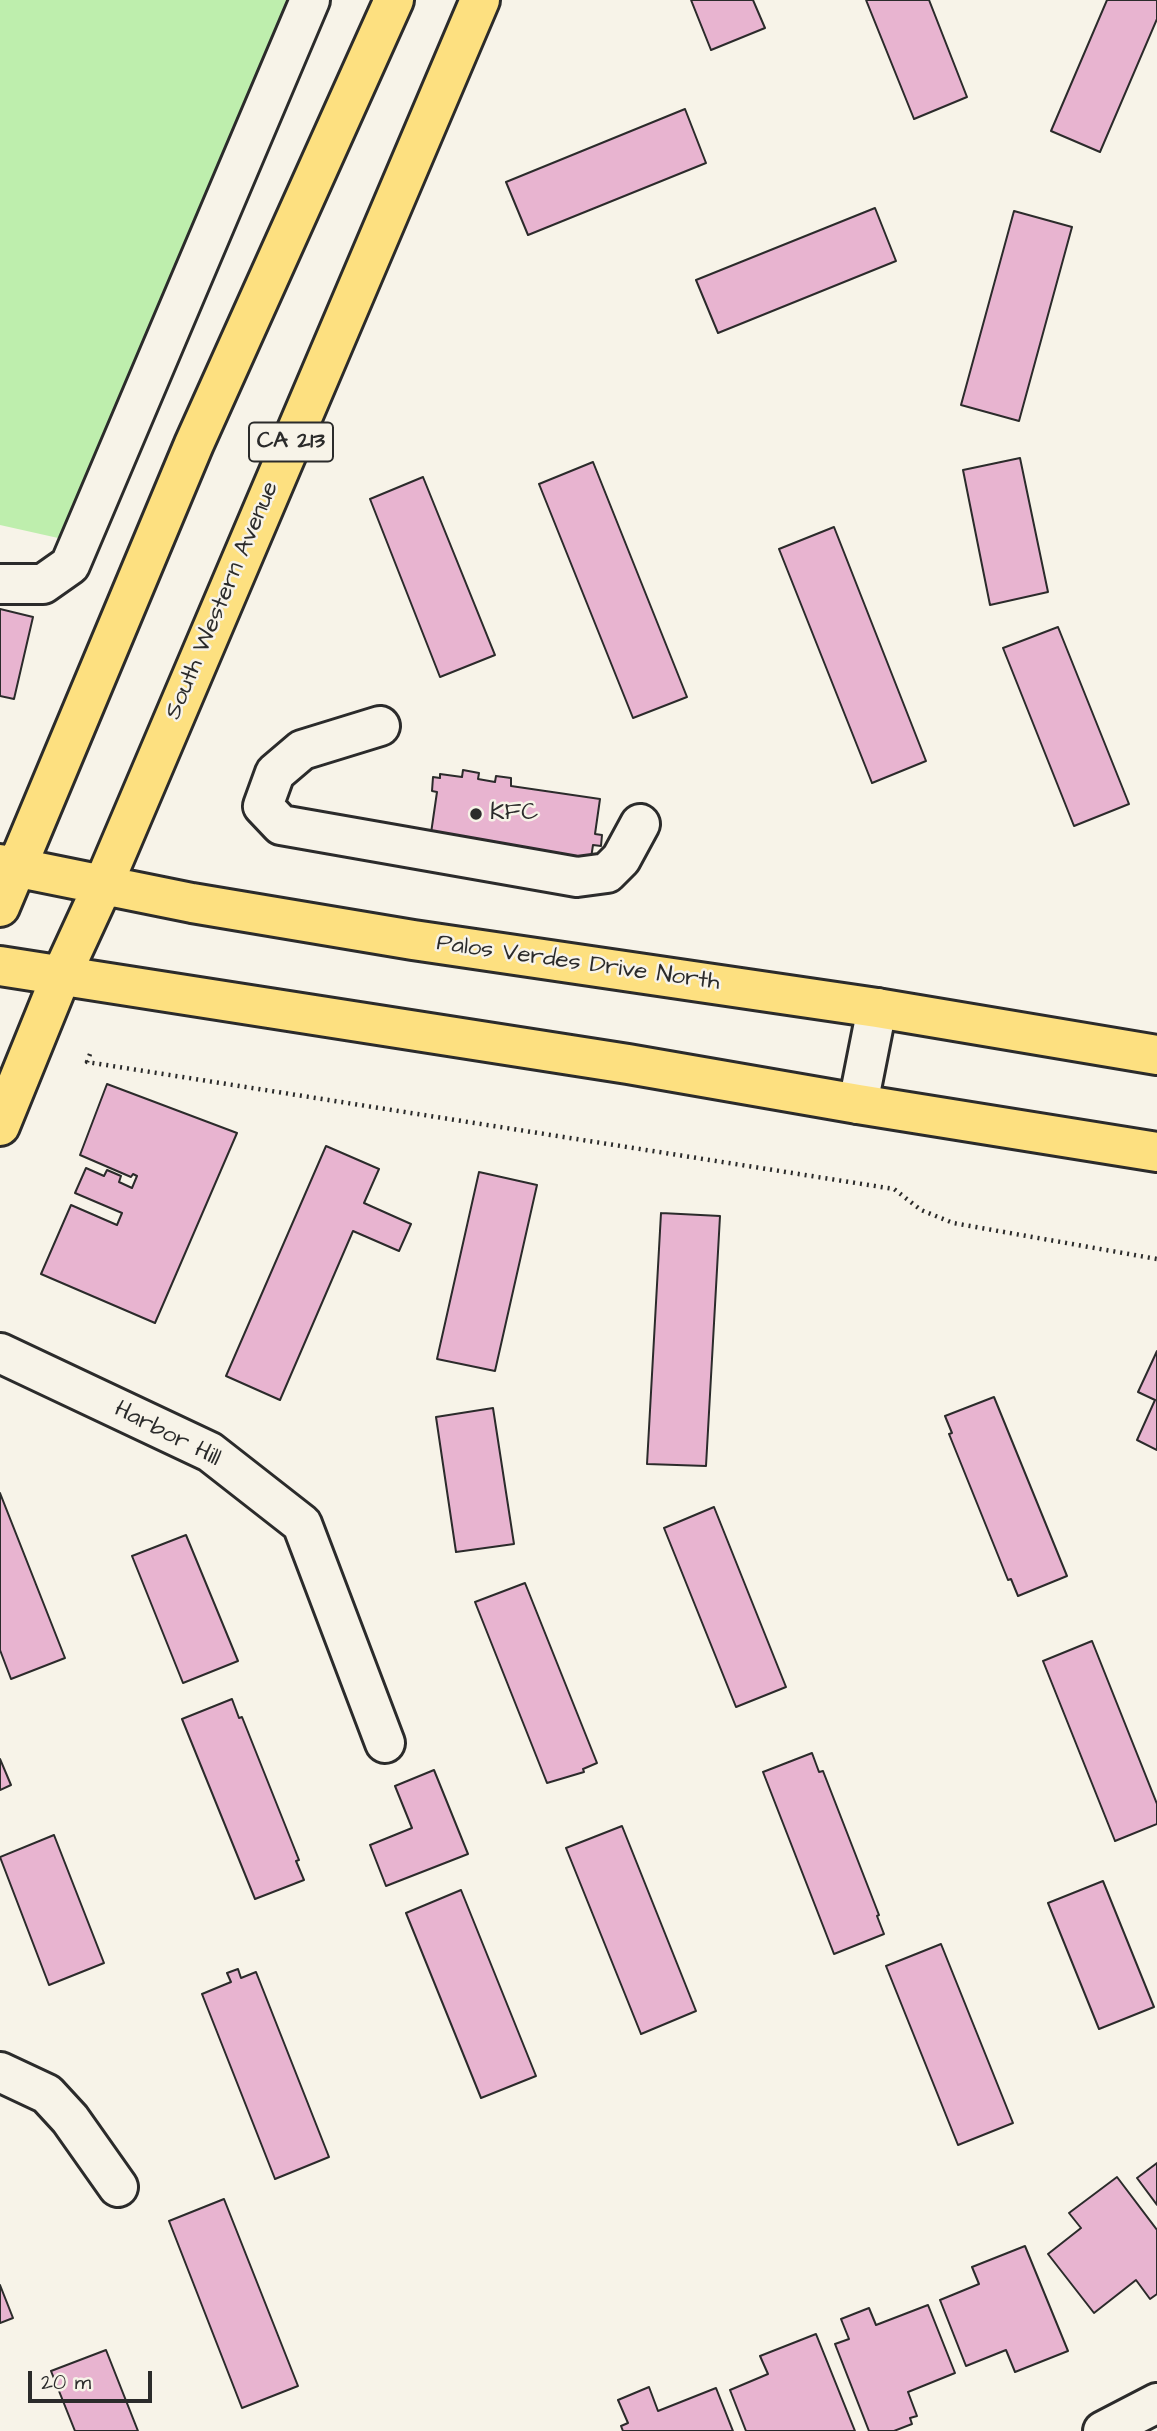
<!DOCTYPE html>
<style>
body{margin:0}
#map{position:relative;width:1157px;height:2431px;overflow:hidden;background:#f7f3e8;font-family:"Architects Daughter",sans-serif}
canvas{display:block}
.scale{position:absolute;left:28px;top:2371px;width:124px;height:32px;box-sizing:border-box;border:4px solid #2b2b2b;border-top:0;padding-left:9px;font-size:21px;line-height:24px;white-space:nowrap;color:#2b2b2b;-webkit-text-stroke:5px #f7f3e8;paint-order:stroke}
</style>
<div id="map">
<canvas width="1157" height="2431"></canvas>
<div class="scale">20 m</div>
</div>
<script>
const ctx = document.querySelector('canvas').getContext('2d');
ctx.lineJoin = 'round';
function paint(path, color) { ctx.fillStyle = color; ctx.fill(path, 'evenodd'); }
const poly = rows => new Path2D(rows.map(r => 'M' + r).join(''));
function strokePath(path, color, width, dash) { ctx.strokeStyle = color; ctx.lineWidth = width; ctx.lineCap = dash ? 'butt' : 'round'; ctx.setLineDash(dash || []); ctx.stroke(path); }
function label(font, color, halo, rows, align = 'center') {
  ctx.font = font + ' "Architects Daughter",sans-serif'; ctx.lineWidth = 5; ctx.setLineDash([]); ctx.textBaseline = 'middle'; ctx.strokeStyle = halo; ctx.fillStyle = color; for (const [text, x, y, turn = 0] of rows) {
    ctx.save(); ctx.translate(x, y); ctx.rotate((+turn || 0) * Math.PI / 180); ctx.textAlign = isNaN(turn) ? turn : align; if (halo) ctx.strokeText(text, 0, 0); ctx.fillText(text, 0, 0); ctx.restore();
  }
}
const green = poly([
 [0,0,300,0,76,542,0,525]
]);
const building = poly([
 [691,0,753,0,765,28,711,50,691,0],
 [866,0,929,0,967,97,914,119,866,0],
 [1107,0,1157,0,1157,19,1100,152,1051,131,1107,0],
 [685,109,706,163,528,235,506,182,685,109],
 [875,208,896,261,718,333,696,280,875,208],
 [1014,211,1072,227,1019,421,961,405,1014,211],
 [1020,458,1048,592,990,605,963,470,1020,458],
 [593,462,687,697,633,718,539,484,593,462],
 [423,477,495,655,440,677,370,499,423,477],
 [834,527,926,761,872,783,779,549,834,527],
 [0,609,33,617,14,699,0,696,0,609],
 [1058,627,1129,804,1074,826,1003,648,1058,627],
 [463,770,479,773,478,779,495,782,496,776,511,778,511,786,600,799,595,834,602,835,601,846,593,845,590,865,430,840,437,792,432,791,433,777,440,778,440,774,462,777,463,770],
 [107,1084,237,1133,155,1323,41,1274,71,1205,117,1225,122,1213,75,1193,86,1168,104,1176,107,1170,121,1176,119,1182,132,1188,137,1176,133,1174,131,1177,80,1155,107,1084],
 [326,1146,379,1169,364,1203,411,1224,399,1251,353,1231,280,1400,226,1376,326,1146],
 [479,1172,537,1185,495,1371,437,1359,479,1172],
 [661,1213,720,1216,706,1466,647,1464,661,1213],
 [1157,1351,1157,1450,1137,1440,1155,1400,1138,1392,1157,1351],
 [994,1397,1067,1576,1018,1596,1011,1579,1008,1580,949,1434,952,1433,945,1416,994,1397],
 [493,1408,514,1544,456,1552,436,1417,493,1408],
 [0,1493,65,1658,11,1679,0,1650,0,1493],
 [714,1507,786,1687,736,1707,664,1528,714,1507],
 [186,1535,238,1661,183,1683,132,1556,186,1535],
 [525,1583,597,1763,583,1769,584,1772,547,1783,475,1602,525,1583],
 [1092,1641,1157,1804,1157,1824,1115,1841,1043,1661,1092,1641],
 [232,1699,239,1718,242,1717,299,1860,296,1861,304,1880,255,1899,182,1719,232,1699],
 [812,1753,819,1772,823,1771,879,1915,877,1916,884,1934,834,1954,763,1772,812,1753],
 [0,1759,11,1785,0,1790,0,1759],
 [434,1770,468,1854,386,1886,370,1845,412,1828,395,1786,434,1770],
 [622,1826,696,2011,641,2034,566,1848,622,1826],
 [54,1835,104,1963,49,1985,0,1857,54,1835],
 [1103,1881,1154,2007,1099,2029,1048,1903,1103,1881],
 [461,1890,536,2076,481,2098,406,1913,461,1890],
 [941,1944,1013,2123,958,2145,886,1966,941,1944],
 [238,1969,241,1978,256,1972,329,2157,275,2179,202,1994,231,1982,227,1973,238,1969],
 [1157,2163,1157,2205,1137,2178,1157,2163],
 [1117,2177,1157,2230,1157,2294,1150,2299,1136,2280,1094,2313,1048,2254,1081,2228,1069,2213,1117,2177],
 [224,2199,298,2386,242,2408,169,2221,224,2199],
 [1025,2246,1068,2351,1015,2372,1006,2350,966,2366,940,2300,979,2284,972,2267,1025,2246],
 [0,2285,13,2318,0,2323,0,2285],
 [928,2305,955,2373,908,2392,917,2416,910,2418,912,2424,894,2431,869,2431,835,2344,849,2339,841,2319,869,2308,876,2325,928,2305],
 [816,2334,855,2431,746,2431,730,2390,768,2374,760,2356,816,2334],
 [106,2350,138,2431,75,2431,51,2371,106,2350],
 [649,2387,658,2411,716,2388,733,2431,623,2431,621,2426,628,2423,618,2400,649,2387]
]);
const path = poly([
 [90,1054,87,1062,894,1189,921,1210,953,1223,1157,1259]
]);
const minor = poly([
 [0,584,43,584,70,565,310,0],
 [380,726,302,750,275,773,263,806,281,825,577,877,607,873,621,859,640,824],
 [858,1104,877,1008],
 [0,1353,210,1452,302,1524,385,1743],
 [0,2072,47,2094,70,2119,118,2187],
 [1103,2431,1157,2403]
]);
const major = poly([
 [0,864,192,903,413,940,877,1008,1157,1055],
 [0,907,194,444,394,0],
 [0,966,628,1064,858,1104,1157,1152],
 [0,1126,61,976,103,885,480,0]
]);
const markers = [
 [476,814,7,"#2b2b2b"]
];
const shields = [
 [291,442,84]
];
const shieldNames = [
 ["CA 213",291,442]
];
const streetNames = [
 ["South Western Avenue",223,601,-67],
 ["Palos Verdes Drive North",578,964,8],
 ["Harbor Hill",167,1435,27]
];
const poiNames = [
 ["KFC",490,814]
];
paint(green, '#beeead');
paint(building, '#e8b4d0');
strokePath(building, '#2b2b2b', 2);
strokePath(minor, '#2b2b2b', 44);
strokePath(major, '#2b2b2b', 44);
strokePath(path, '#2b2b2b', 4.5, [2, 5]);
strokePath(minor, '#f7f3e8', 38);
strokePath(major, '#fde080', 38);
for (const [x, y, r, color] of markers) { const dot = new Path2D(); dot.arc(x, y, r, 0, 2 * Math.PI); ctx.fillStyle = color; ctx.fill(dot); strokePath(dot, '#f7f3e8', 2.5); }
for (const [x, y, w] of shields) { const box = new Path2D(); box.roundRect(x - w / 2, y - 19.5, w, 39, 5); ctx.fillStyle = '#f7f3e8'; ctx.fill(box); strokePath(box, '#2b2b2b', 2); }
label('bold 23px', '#2b2b2b', null, shieldNames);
label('24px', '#2b2b2b', '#f7f3e8', streetNames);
label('24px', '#2b2b2b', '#f7f3e8', poiNames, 'left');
</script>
